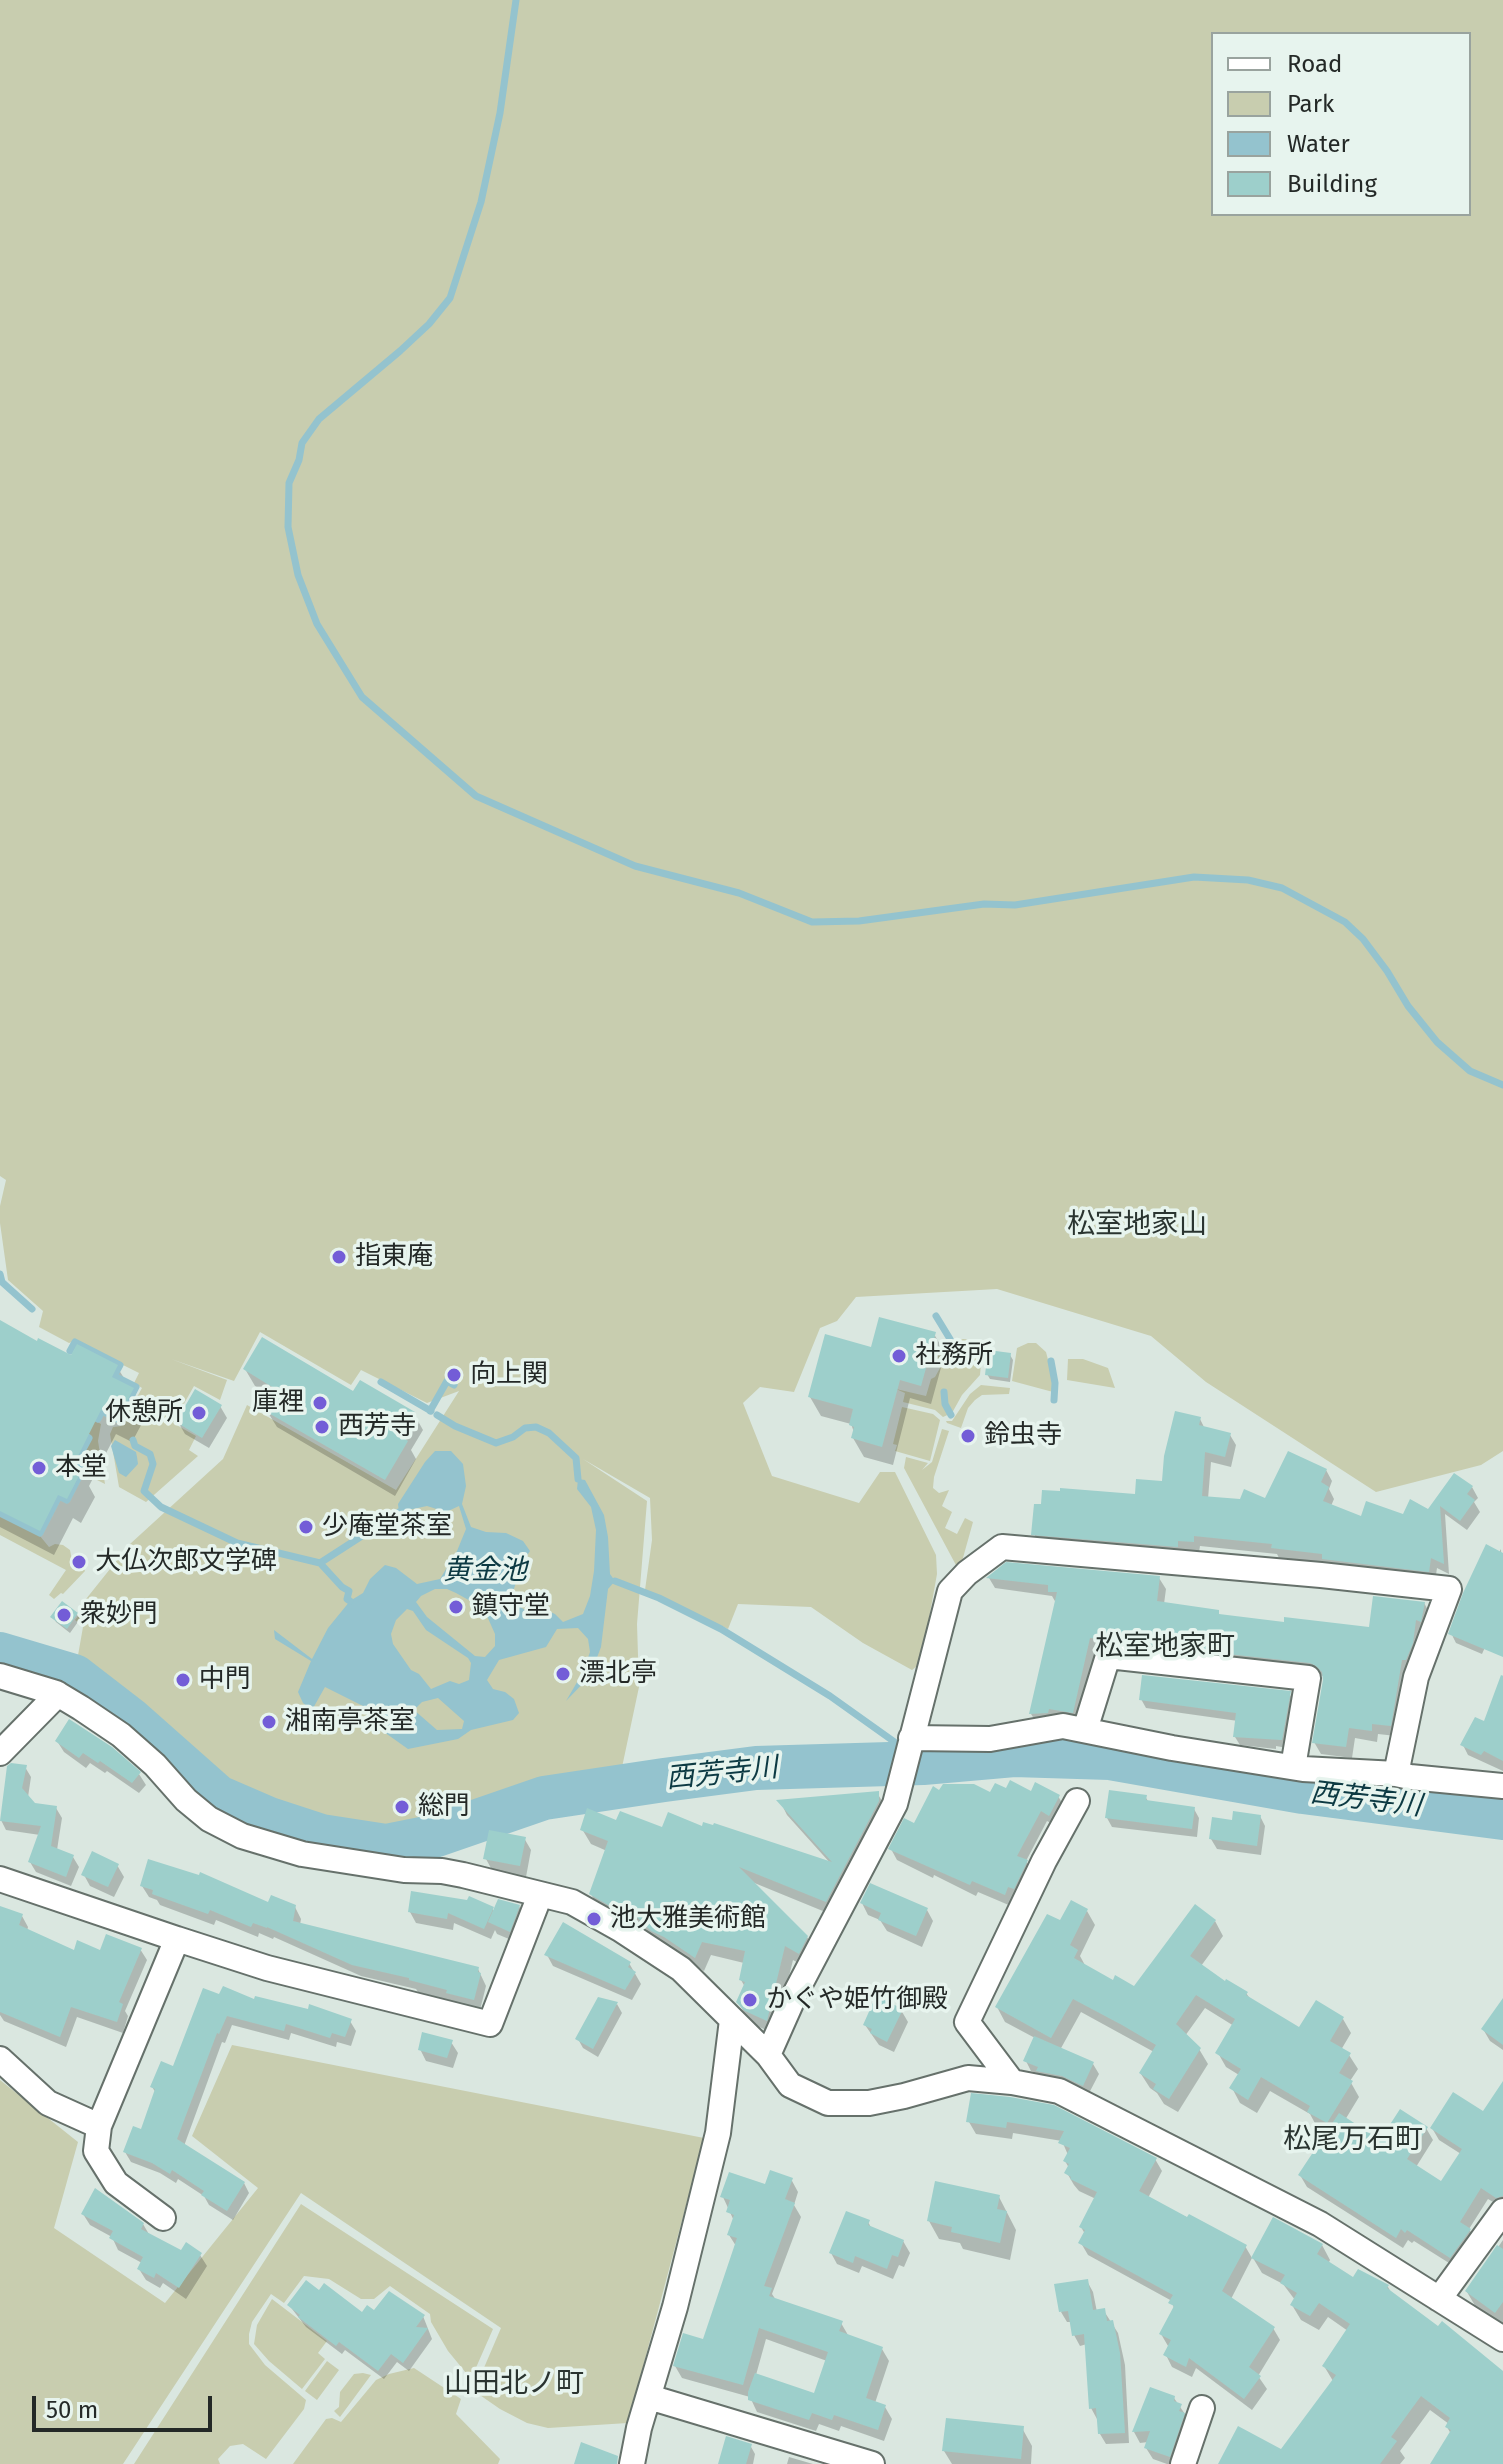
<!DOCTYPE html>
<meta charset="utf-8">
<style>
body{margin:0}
#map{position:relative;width:1503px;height:2464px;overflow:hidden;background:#dae7e0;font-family:"Fira Sans",sans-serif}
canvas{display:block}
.legend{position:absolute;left:1211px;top:32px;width:260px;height:184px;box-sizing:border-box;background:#e7f4ee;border:2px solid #99a39e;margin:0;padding:10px 14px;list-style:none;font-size:24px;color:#242927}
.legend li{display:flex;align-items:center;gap:16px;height:40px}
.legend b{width:40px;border:2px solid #99a39e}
.scale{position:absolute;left:32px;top:2396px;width:180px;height:36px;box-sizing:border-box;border:4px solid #242927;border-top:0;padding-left:10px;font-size:24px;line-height:28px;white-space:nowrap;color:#242927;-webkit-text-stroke:6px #e7f4ee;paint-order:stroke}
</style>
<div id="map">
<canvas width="1503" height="2464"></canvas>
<ul class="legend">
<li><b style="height:10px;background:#fff"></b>Road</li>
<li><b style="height:22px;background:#c8cdaf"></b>Park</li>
<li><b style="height:22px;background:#94c3ce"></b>Water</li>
<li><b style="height:22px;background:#9dcfcb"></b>Building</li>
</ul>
<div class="scale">50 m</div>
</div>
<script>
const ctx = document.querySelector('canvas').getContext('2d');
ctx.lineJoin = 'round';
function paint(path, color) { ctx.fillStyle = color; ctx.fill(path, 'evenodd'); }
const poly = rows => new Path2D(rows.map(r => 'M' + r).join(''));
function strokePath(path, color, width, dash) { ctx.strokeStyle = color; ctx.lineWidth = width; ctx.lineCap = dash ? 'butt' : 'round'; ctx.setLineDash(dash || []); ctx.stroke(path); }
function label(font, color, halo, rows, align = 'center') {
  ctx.font = font + ' "Fira Sans","Noto Sans JP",sans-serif'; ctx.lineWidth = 7; ctx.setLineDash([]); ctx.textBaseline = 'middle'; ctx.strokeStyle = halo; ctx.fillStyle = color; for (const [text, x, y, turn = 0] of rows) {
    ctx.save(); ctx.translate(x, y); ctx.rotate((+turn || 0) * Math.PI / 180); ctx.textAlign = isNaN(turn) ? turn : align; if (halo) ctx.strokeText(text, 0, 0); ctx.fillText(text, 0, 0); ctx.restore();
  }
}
const green = poly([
 [0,0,1503,0,1503,1451,1481,1465,1376,1492,1206,1382,1151,1336,997,1289,856,1297,837,1321,820,1328,794,1392,760,1387,743,1403,772,1476,859,1503,880,1472,895,1472,936,1555,937,1574,921,1663,912,1670,863,1643,811,1607,738,1604,728,1629,645,1590,652,1540,650,1498,583,1459,647,1501,637,1624,639,1687,621,1772,531,1790,433,1823,389,1834,240,1792,77,1661,83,1627,75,1620,81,1612,78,1609,130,1544,223,1459,247,1405,396,1490,459,1391,427,1403,361,1370,351,1385,260,1332,234,1381,171,1359,227,1380,220,1400,194,1386,173,1423,196,1436,189,1450,198,1456,146,1502,119,1487,110,1434,113,1427,121,1426,142,1388,134,1383,139,1373,75,1341,69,1343,39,1327,43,1311,8,1280,0,1223,0,1206,6,1180,0,1176],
 [1213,34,1469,34,1469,214,1213,214],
 [963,1339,983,1341,980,1375,962,1395,952,1413,943,1417,935,1410,903,1402,905,1393,896,1389,926,1396,931,1379,935,1377,940,1368,936,1358,939,1347],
 [1028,1343,1036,1343,1046,1352,1054,1383,1053,1392,1012,1381,1017,1348],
 [1068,1359,1083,1359,1108,1368,1115,1388,1067,1380],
 [981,1385,1010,1388,1009,1394,982,1395,975,1400,968,1408,961,1428,947,1423,946,1421,952,1421,970,1394],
 [902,1407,933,1414,940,1420,930,1461,895,1451,897,1445,893,1444],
 [86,1416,101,1424,98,1441,105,1484,85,1474,87,1468,80,1463,92,1436,79,1428],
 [942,1429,949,1431,934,1477,933,1488,939,1493,949,1490,942,1506,952,1512,945,1528,957,1534,965,1518,973,1522,961,1565,957,1567,904,1468,906,1457,928,1463,922,1470,932,1462],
 [0,1516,40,1536,49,1547,55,1544,63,1545,70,1550,73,1566,80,1560,85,1571,63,1594,61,1593,54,1599,49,1595,66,1570,0,1535],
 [232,2045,704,2138,628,2423,548,2428,527,2423,500,2409,474,2391,501,2328,301,2193,123,2464,0,2464,0,2080,78,2142,54,2228,165,2303,258,2188,192,2136],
 [301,2204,493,2329,471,2379,448,2351,431,2322,430,2314,390,2286,374,2299,361,2299,329,2279,304,2276,284,2303,271,2294,252,2322,249,2334,249,2344,265,2365,306,2400,304,2409,266,2459,243,2444,230,2446,218,2459,220,2464,134,2464],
 [272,2299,327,2341,318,2353,325,2359,302,2389,269,2361,254,2344,257,2325],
 [327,2361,339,2370,317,2400,305,2391],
 [414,2368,461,2399,456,2414,500,2459,498,2464,293,2464,326,2419,332,2418,341,2422,376,2380,389,2374],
 [363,2373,371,2375,340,2417,334,2411,339,2407,340,2392,354,2374]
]);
const water = poly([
 [115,1440,136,1452,137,1457,138,1464,126,1477,119,1473,111,1446],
 [435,1451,451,1451,463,1464,466,1486,462,1504,471,1527,486,1532,506,1533,523,1541,530,1551,522,1563,513,1592,517,1605,525,1610,541,1608,555,1614,563,1622,583,1614,590,1596,594,1571,596,1530,591,1507,577,1489,578,1479,585,1480,604,1515,608,1537,610,1574,615,1581,608,1589,601,1647,590,1676,566,1701,583,1672,590,1652,588,1639,578,1628,557,1629,546,1647,499,1660,487,1680,493,1689,505,1692,514,1699,519,1713,513,1720,471,1730,458,1739,408,1749,377,1727,381,1715,325,1687,312,1710,303,1703,298,1692,311,1661,275,1639,274,1630,312,1659,328,1628,350,1601,363,1593,370,1579,385,1565,396,1568,417,1584,440,1579,457,1551,466,1529,459,1506,446,1512,427,1506,399,1512,398,1504,425,1462],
 [435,1589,447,1589,456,1593,474,1603,487,1616,495,1634,495,1646,485,1657,475,1656,427,1617,416,1602,421,1596],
 [407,1609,413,1611,426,1630,468,1658,471,1663,469,1680,459,1684,450,1681,431,1689,419,1674,411,1670,393,1644,391,1634,396,1620],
 [438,1698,464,1721,462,1729,437,1730,414,1710,422,1702]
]);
const shadow = poly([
 [0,1322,38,1343,72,1358,117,1367,147,1414,132,1442,116,1434,89,1486,95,1497,81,1523,73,1518,54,1555,0,1527],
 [934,1334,945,1353,931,1404,910,1398,893,1465,864,1457,853,1438,854,1432,851,1424,821,1416,810,1397,873,1350],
 [1010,1355,1013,1360,1010,1382,990,1379,987,1374],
 [245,1369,353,1394,414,1414,423,1430,411,1450,416,1459,395,1496,277,1427,267,1411,275,1398,255,1386],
 [220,1406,227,1418,209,1448,185,1434,178,1422],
 [1200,1419,1205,1429,1230,1435,1236,1445,1231,1467,1211,1462,1208,1499,1266,1501,1326,1470,1332,1481,1329,1489,1334,1499,1331,1506,1362,1519,1404,1516,1429,1511,1472,1487,1478,1498,1474,1502,1480,1512,1467,1530,1445,1514,1449,1574,1437,1568,1435,1582,1279,1558,1277,1554,1200,1546,1199,1552,1040,1545,1034,1534,1137,1496,1164,1483],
 [1501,1549,1503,1607,1482,1654,1456,1643,1451,1633],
 [989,1578,1159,1578,1166,1589,1164,1604,1218,1612,1220,1616,1285,1624,1371,1630,1424,1603,1431,1615,1396,1736,1378,1734,1377,1742,1355,1738,1352,1758,1321,1754,1314,1742,1324,1676,1153,1653,1096,1648,1079,1723,1038,1725,1031,1714,1056,1603,1052,1596,995,1588],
 [77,1614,80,1619,70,1633,56,1622,53,1617],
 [1503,1675,1503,1771,1468,1755,1463,1745,1485,1724],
 [1289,1693,1294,1702,1287,1748,1276,1746,1276,1749,1240,1745,1235,1737,1238,1721,1146,1708,1141,1699],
 [57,1741,139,1774,146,1785,139,1793,107,1771,105,1773,90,1763,86,1768,64,1752],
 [25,1767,31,1777,28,1797,34,1804,56,1808,62,1818,57,1850,73,1857,79,1867,71,1886,36,1872,30,1862,40,1835,6,1830,1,1820],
 [1006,1791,1058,1796,1065,1808,1056,1826,1047,1821,1026,1861,1033,1873,1011,1906,978,1892,976,1896,934,1875,933,1878,897,1860,891,1849,915,1826,940,1793,991,1795],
 [877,1793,886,1807,835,1916,752,1882,807,1937,816,1952,807,1968,793,1960,775,2034,755,2025,747,2017,738,2002,745,1987,741,1980,744,1963,711,1955,704,1971,674,1951,661,1946,643,1926,640,1932,599,1909,591,1894,607,1851,591,1844,582,1829,617,1823,663,1830,703,1829,831,1864,787,1815,780,1801],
 [1145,1796,1149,1803,1194,1809,1199,1818,1197,1837,1112,1827,1107,1818],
 [1260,1816,1265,1826,1261,1855,1217,1849,1211,1839,1233,1822],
 [524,1838,531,1850,526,1877,492,1870,486,1859],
 [117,1865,124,1877,114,1897,90,1886,84,1875],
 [142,1886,295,1907,301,1919,300,1925,478,1969,486,1986,480,2010,455,2004,453,2001,418,1992,416,1989,361,1976,274,1937,273,1939,259,1933,258,1937,216,1920,214,1925,160,1905,157,1900,149,1897],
 [862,1903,927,1910,933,1921,922,1947,887,1931,880,1920,868,1915],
 [519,1906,525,1918,516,1942,497,1934,495,1930,491,1939,454,1923,453,1930,416,1923,410,1912,492,1908,494,1912],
 [1087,1911,1095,1925,1080,1956,1086,1967,1113,1983,1134,1989,1215,1921,1223,1936,1201,1966,1226,1983,1246,1993,1251,2000,1300,2030,1343,2019,1351,2033,1341,2050,1349,2055,1358,2069,1350,2081,1359,2097,1345,2120,1380,2143,1426,2128,1433,2140,1416,2167,1442,2183,1461,2154,1439,2140,1432,2128,1483,2114,1503,2085,1503,2208,1488,2199,1469,2229,1477,2242,1457,2268,1414,2241,1412,2243,1408,2240,1403,2248,1307,2187,1300,2175,1328,2132,1317,2127,1310,2114,1270,2091,1257,2113,1240,2103,1232,2088,1239,2075,1226,2067,1218,2053,1234,2026,1205,2008,1185,2036,1199,2049,1208,2064,1178,2112,1164,2104,1157,2093,1150,2088,1141,2074,1154,2052,1081,2012,1060,2050,1093,2064,1099,2074,1088,2095,1044,2081,1040,2074,1031,2071,1026,2061,1035,2038,1005,2022,997,2007,1061,1923],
 [22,1916,28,1927,27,1931,75,1952,140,1949,147,1960,125,2011,128,2016,123,2033,77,2017,66,2047,4,2021,0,2015,0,1920],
 [547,1955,629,1963,641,1984,632,2000,553,1966],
 [220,1997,256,2002,350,2021,356,2031,351,2046,337,2042,336,2047,291,2033,289,2040,232,2025,225,2043,222,2042,184,2146,244,2183,249,2193,233,2220,209,2205,204,2196,178,2179,176,2183,160,2173,131,2162,125,2152,142,2131,156,2093,152,2087,174,2068],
 [617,2004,622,2013,598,2057,583,2048,578,2039],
 [901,2010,908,2022,894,2052,879,2045,865,2025],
 [1503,2014,1503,2050,1490,2041,1483,2029],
 [451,2042,458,2053,453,2068,426,2061,420,2049],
 [972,2095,1155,2159,1162,2171,1148,2198,1245,2246,1252,2258,1231,2299,1273,2328,1280,2340,1258,2376,1267,2389,1252,2410,1196,2368,1192,2377,1172,2367,1166,2355,1168,2346,1161,2334,1174,2309,1172,2301,1088,2255,1081,2243,1085,2234,1081,2227,1096,2199,1079,2191,1074,2185,1067,2173,1069,2168,1065,2161,1068,2155,1062,2141,1013,2133,1012,2139,976,2134,969,2122],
 [791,2179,798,2192,794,2205,801,2217,772,2294,776,2300,841,2323,848,2335,882,2349,889,2361,875,2403,885,2407,892,2419,884,2441,841,2426,839,2431,819,2424,816,2431,757,2412,750,2397,682,2378,675,2366,705,2341,736,2246,729,2235,734,2221,723,2197],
 [766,2339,827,2361,816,2395,756,2375],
 [999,2197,1016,2230,1010,2260,963,2249,960,2243,939,2239,929,2221],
 [83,2214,143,2224,150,2236,182,2253,200,2255,207,2266,186,2299,163,2283,160,2288,146,2280,139,2269,142,2263,118,2250,112,2237,90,2225],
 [868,2222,872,2229,903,2241,910,2253,904,2267,899,2265,893,2279,862,2266,859,2273,837,2264,831,2253],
 [1503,2240,1503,2327,1477,2309,1467,2292],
 [1322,2245,1330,2260,1328,2264,1354,2280,1388,2287,1392,2294,1503,2375,1503,2464,1432,2464,1451,2434,1447,2427,1449,2424,1430,2410,1400,2451,1405,2458,1400,2464,1220,2464,1282,2452,1333,2381,1324,2366,1348,2331,1328,2317,1319,2330,1301,2320,1292,2305,1295,2300,1283,2284,1262,2273,1253,2258],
 [1087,2281,1093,2292,1097,2312,1104,2311,1118,2333,1125,2365,1129,2443,1106,2444,1100,2434,1099,2418,1097,2419,1091,2408,1087,2344,1080,2346,1074,2335,1071,2322,1067,2322,1061,2312],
 [289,2305,362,2315,375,2313,423,2316,432,2339,409,2371,397,2362,384,2379,345,2350,342,2354,306,2327],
 [1152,2389,1174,2398,1187,2417,1177,2464,1167,2464,1153,2459,1146,2448,1148,2442,1140,2443,1134,2432],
 [1022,2428,1032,2446,1031,2464,952,2464,944,2451],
 [750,2445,755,2454,753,2464,720,2464],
 [789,2457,813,2464,787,2464]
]);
const stream = poly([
 [516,0,500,113,481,202,450,298,429,324,400,351,319,419,302,443,299,460,289,483,288,527,298,575,317,624,362,697,476,796,635,866,739,893,812,922,859,921,984,904,1015,905,1194,877,1248,880,1282,888,1345,922,1363,939,1387,971,1408,1006,1437,1042,1470,1071,1503,1085],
 [0,1274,2,1282,32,1309],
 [936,1316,950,1339],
 [70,1351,75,1342,120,1365,114,1376,136,1387,119,1420,102,1411,98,1419,92,1416],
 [1051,1361,1055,1383,1054,1400],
 [381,1382,431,1411],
 [944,1392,945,1404,951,1415],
 [430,1411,447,1381,454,1385],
 [437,1415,455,1426,496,1443,513,1437,525,1428,536,1427,549,1433,576,1458,578,1479],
 [133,1440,135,1446,150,1454,153,1464,144,1491,161,1507,237,1543,320,1563,342,1587,349,1591,347,1599,350,1601],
 [0,1513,40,1533,59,1496,67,1500,83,1469,75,1464,89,1438,79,1433],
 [320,1563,399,1512],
 [615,1581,659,1598,721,1629,830,1696,903,1748]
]);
const river = poly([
 [0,1654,74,1676,131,1720,218,1797,269,1819,321,1836,386,1846,431,1837,544,1798,664,1780,756,1768,923,1763,1014,1755,1110,1758,1303,1792,1503,1818]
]);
const building = poly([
 [879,1317,936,1332,921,1386,900,1380,882,1447,851,1438,854,1427,849,1425,853,1409,808,1397,825,1334,871,1347],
 [0,1320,37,1341,38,1338,71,1355,77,1344,118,1365,112,1377,134,1388,118,1418,101,1410,73,1466,82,1470,67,1499,58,1495,40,1531,0,1511],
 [262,1337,353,1391,360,1380,415,1412,401,1436,408,1441,385,1480,265,1411,277,1390,243,1369],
 [988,1350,1011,1353,1008,1378,985,1375],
 [195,1389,222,1405,202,1438,176,1422],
 [1175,1411,1201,1417,1199,1425,1231,1433,1225,1457,1205,1452,1202,1496,1240,1499,1244,1489,1265,1498,1288,1451,1327,1469,1321,1482,1329,1487,1323,1501,1361,1516,1366,1501,1403,1514,1410,1499,1428,1509,1454,1473,1473,1486,1467,1494,1475,1500,1460,1521,1440,1506,1444,1564,1431,1558,1429,1572,1322,1559,1322,1554,1271,1548,1272,1544,1194,1536,1194,1542,1178,1541,1178,1547,1031,1535,1034,1504,1041,1504,1042,1490,1060,1491,1060,1488,1135,1494,1136,1479,1162,1481,1164,1456],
 [1486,1544,1503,1553,1503,1657,1448,1634,1463,1593],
 [1006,1562,1160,1576,1157,1601,1219,1610,1219,1614,1284,1622,1284,1617,1369,1627,1373,1596,1425,1602,1421,1622,1416,1620,1413,1643,1406,1660,1402,1660,1391,1726,1372,1724,1372,1731,1349,1728,1346,1747,1312,1743,1323,1680,1322,1672,1316,1666,1310,1663,1146,1645,1146,1643,1090,1638,1073,1713,1049,1709,1048,1713,1029,1714,1057,1592,1048,1592,1048,1585,986,1578],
 [62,1601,78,1613,67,1629,50,1617],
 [1142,1675,1291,1691,1282,1740,1233,1737,1236,1713,1139,1700],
 [1501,1675,1503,1676,1503,1761,1484,1751,1481,1755,1460,1745,1475,1717,1484,1721],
 [69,1719,112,1747,141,1772,132,1783,100,1761,98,1763,83,1753,79,1758,55,1741],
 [11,1763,27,1765,22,1788,35,1803,57,1806,51,1846,74,1855,66,1877,28,1862,41,1826,0,1821,7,1766],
 [1010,1780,1031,1791,1035,1782,1060,1795,1049,1816,1041,1811,1017,1856,1028,1860,1014,1889,1008,1887,1005,1895,972,1881,970,1885,888,1849,904,1818,914,1823,933,1786,939,1790,943,1784,974,1784,990,1792,995,1783,1006,1788],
 [1109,1790,1147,1795,1146,1800,1195,1807,1192,1829,1105,1818],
 [879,1791,879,1801,826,1902,739,1867,808,1936,799,1954,785,1946,767,2021,745,2011,736,2002,745,1982,739,1980,745,1951,702,1942,695,1958,664,1937,651,1931,634,1914,631,1918,589,1894,608,1841,580,1830,587,1808,616,1820,620,1811,662,1827,668,1812,702,1826,703,1822,713,1825,714,1823,832,1862,776,1800],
 [1233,1811,1261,1815,1257,1846,1209,1839,1212,1817,1232,1820],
 [489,1830,526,1837,520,1866,483,1859],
 [92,1851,119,1864,108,1887,81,1875],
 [148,1859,199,1875,200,1872,268,1902,271,1895,296,1905,293,1921,479,1967,478,1972,481,1973,474,2000,446,1993,447,1990,409,1980,409,1978,352,1965,267,1927,267,1928,253,1923,251,1927,210,1910,208,1914,152,1894,153,1890,140,1886],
 [870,1883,928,1908,916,1936,878,1920,881,1913,860,1903],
 [411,1891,467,1900,469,1896,494,1907,484,1929,448,1913,447,1919,408,1912],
 [498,1899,520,1905,510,1932,488,1922],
 [1071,1900,1088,1909,1070,1945,1078,1950,1074,1958,1113,1980,1115,1975,1134,1986,1195,1904,1216,1920,1190,1956,1225,1981,1226,1979,1248,1992,1246,1995,1299,2027,1316,2000,1344,2017,1330,2041,1351,2053,1339,2073,1353,2081,1327,2123,1307,2112,1310,2106,1261,2077,1248,2100,1229,2088,1241,2069,1215,2053,1235,2019,1196,1995,1176,2024,1201,2048,1169,2099,1153,2089,1156,2084,1139,2073,1156,2045,1122,2025,1073,1999,1051,2038,995,2007,1047,1914,1060,1920],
 [0,1906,23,1914,19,1925,74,1950,77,1940,100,1950,106,1934,142,1948,119,2002,123,2004,117,2022,71,2007,60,2037,0,2012],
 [563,1922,631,1962,628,1967,636,1972,625,1990,544,1955],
 [223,1986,254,1999,255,1996,308,2009,309,2004,352,2019,345,2037,332,2033,330,2038,286,2024,284,2031,227,2016,219,2034,217,2033,177,2139,245,2182,227,2211,201,2195,204,2191,172,2170,170,2174,152,2163,123,2152,133,2126,141,2129,155,2089,150,2087,161,2061,173,2066,203,1988,219,1994],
 [876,1996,903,2009,887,2042,870,2033,872,2029,863,2025],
 [598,1997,618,2002,593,2049,575,2039],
 [1503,1998,1503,2045,1481,2029],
 [422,2032,453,2040,447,2058,418,2050],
 [1034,2036,1094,2062,1083,2086,1062,2076,1036,2071,1038,2067,1023,2061],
 [1503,2081,1503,2196,1496,2198,1481,2188,1460,2222,1471,2229,1450,2258,1407,2230,1405,2233,1401,2229,1396,2238,1298,2175,1339,2113,1380,2140,1400,2109,1428,2127,1407,2159,1441,2181,1462,2149,1430,2128,1453,2092,1483,2111],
 [971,2093,1010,2097,1054,2105,1157,2158,1139,2191,1187,2217,1189,2214,1247,2245,1222,2291,1275,2327,1249,2367,1261,2376,1244,2399,1189,2358,1186,2367,1163,2355,1171,2340,1159,2334,1174,2306,1168,2303,1173,2295,1078,2243,1085,2230,1079,2227,1097,2192,1070,2179,1071,2177,1064,2173,1069,2164,1063,2161,1070,2148,1058,2143,1064,2131,1007,2122,1006,2128,966,2122],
 [770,2170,793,2178,785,2199,795,2203,764,2286,772,2288,769,2296,843,2321,839,2331,883,2347,866,2398,886,2405,878,2430,834,2415,832,2420,812,2413,809,2420,748,2400,748,2392,755,2373,814,2393,828,2352,759,2328,743,2385,673,2366,683,2333,703,2339,737,2238,727,2235,734,2215,726,2212,730,2200,720,2197,729,2172,765,2184],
 [935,2181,1000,2195,997,2209,1007,2211,1000,2243,951,2232,952,2227,927,2221],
 [95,2188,144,2223,141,2229,181,2250,186,2242,202,2253,179,2288,156,2273,154,2278,137,2269,143,2257,109,2238,113,2231,81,2214],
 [846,2211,870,2220,868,2225,904,2240,898,2257,892,2255,887,2269,855,2256,853,2263,829,2253],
 [1273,2217,1323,2244,1317,2254,1353,2277,1358,2269,1389,2285,1387,2288,1438,2326,1442,2321,1503,2371,1503,2464,1430,2464,1451,2430,1445,2427,1450,2418,1421,2396,1391,2437,1397,2441,1380,2464,1218,2464,1238,2426,1281,2449,1336,2375,1322,2366,1350,2324,1319,2303,1310,2316,1290,2305,1297,2293,1280,2283,1285,2275,1251,2258],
 [1497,2245,1503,2249,1503,2302,1495,2313,1465,2291],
 [1088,2279,1093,2310,1105,2308,1107,2321,1113,2320,1120,2353,1125,2433,1098,2434,1096,2408,1089,2409,1084,2334,1072,2336,1068,2311,1059,2312,1054,2284],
 [306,2280,319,2290,324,2283,362,2312,367,2305,374,2310,389,2291,425,2315,416,2327,428,2328,403,2363,391,2354,378,2371,339,2342,336,2346,298,2317,300,2315,287,2305],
 [1150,2387,1175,2396,1174,2401,1182,2404,1179,2411,1185,2413,1170,2457,1144,2448,1150,2431,1132,2432],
 [946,2418,1024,2426,1021,2459,942,2451],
 [726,2436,752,2444,746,2464,718,2464],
 [581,2442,618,2456,617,2464,574,2464]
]);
const minor = poly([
 [0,1676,56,1693,81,1708,121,1735,155,1765,186,1800,209,1819,242,1836,302,1854,404,1870,442,1871,463,1875,572,1902,620,1929,681,1969,768,2055,790,2085,828,2103,869,2103,904,2096,968,2078,1012,2082,1059,2091,1320,2224,1503,2339],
 [1085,1730,1108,1656,1308,1678,1293,1767],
 [911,1738,990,1739,1063,1726,1172,1748,1303,1769,1396,1774,1410,1777,1503,1786],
 [0,1753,58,1694],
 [0,1879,177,1939,99,2126,48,2103,0,2059],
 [177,1939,267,1968,490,2024,540,1895],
 [768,2055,796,1992,895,1804,950,1591,967,1573,1002,1547,1321,1575,1449,1589,1416,1677,1396,1774],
 [1012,2082,967,2022,1044,1861,1077,1801],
 [99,2126,96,2151,116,2183,163,2218],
 [1439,2299,1503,2211],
 [649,2397,872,2464],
 [632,2464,639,2428,675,2307,718,2133,732,2020],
 [1183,2464,1202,2408]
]);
const markers = [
 [339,1257,8,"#735dd7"],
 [899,1356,8,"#735dd7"],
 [454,1375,8,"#735dd7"],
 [320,1403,8,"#735dd7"],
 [199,1413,8,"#735dd7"],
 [322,1427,8,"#735dd7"],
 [968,1436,8,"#735dd7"],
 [39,1468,8,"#735dd7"],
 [306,1527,8,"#735dd7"],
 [79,1562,8,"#735dd7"],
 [456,1607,8,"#735dd7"],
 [64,1615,8,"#735dd7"],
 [563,1674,8,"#735dd7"],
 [183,1680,8,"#735dd7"],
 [269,1722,8,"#735dd7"],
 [402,1807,8,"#735dd7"],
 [594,1919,8,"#735dd7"],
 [750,2000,8,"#735dd7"]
];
const poiNames = [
 ["指東庵",355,1257],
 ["社務所",915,1356],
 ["向上関",470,1375],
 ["庫裡",304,1403,"right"],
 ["休憩所",183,1413,"right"],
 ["西芳寺",338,1427],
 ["鈴虫寺",984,1436],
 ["本堂",55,1468],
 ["少庵堂茶室",322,1527],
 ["大仏次郎文学碑",95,1562],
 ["鎮守堂",472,1607],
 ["衆妙門",80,1615],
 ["漂北亭",579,1674],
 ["中門",199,1680],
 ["湘南亭茶室",285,1722],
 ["総門",418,1807],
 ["池大雅美術館",610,1919],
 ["かぐや姫竹御殿",766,2000]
];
const neighbourhoodNames = [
 ["松室地家山",1137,1225],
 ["松室地家町",1165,1647],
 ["松尾万石町",1353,2140],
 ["山田北ノ町",514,2384]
];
const waterNames = [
 ["黄金池",485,1571],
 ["西芳寺川",722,1774,-6],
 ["西芳寺川",1366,1800,7]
];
paint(green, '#c8cdaf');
paint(water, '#94c3ce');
paint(shadow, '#0003');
strokePath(stream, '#94c3ce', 7);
strokePath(river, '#94c3ce', 44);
paint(building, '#9dcfcb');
strokePath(minor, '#66716b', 28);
strokePath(minor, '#fff', 24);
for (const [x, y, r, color] of markers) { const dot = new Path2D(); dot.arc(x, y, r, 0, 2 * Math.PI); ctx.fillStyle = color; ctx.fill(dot); strokePath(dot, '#e7f4ee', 3); }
label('26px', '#242927', '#e7f4ee', poiNames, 'left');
label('28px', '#2a3430', '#e7f4ee', neighbourhoodNames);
label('italic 28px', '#0d3a43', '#e7f4ee', waterNames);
</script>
